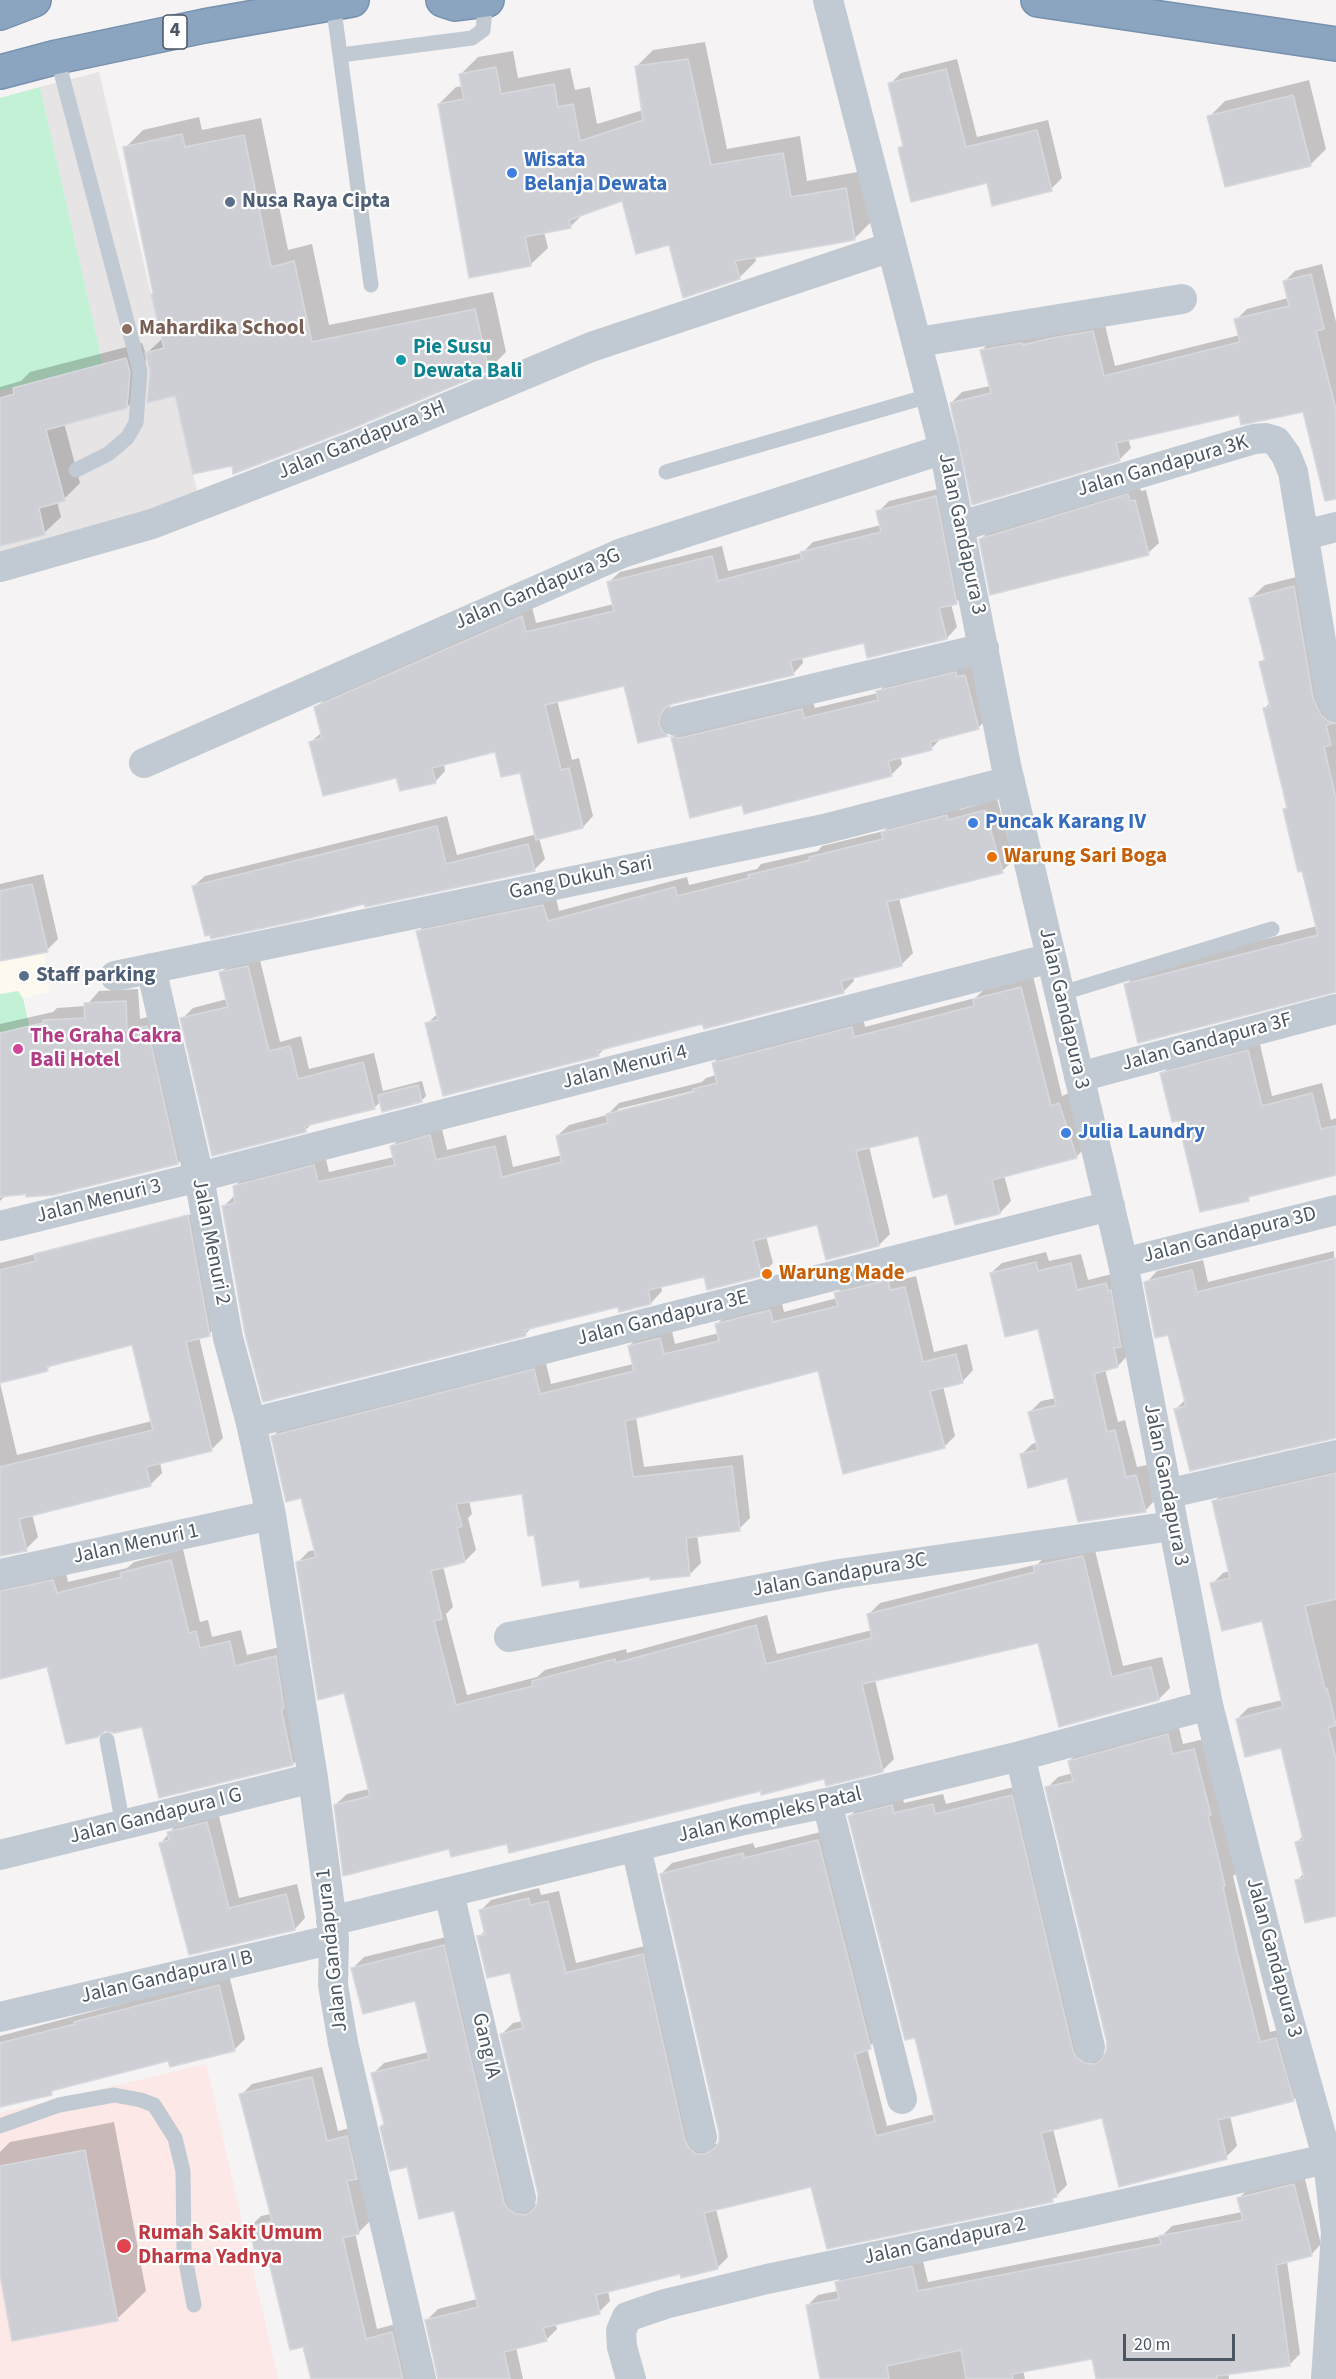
<!DOCTYPE html>
<style>
body{margin:0}
#map{position:relative;width:1336px;height:2379px;overflow:hidden;background:#f5f3f3;font-family:"Source Sans 3",sans-serif}
canvas{display:block}
.scale{position:absolute;left:1123px;top:2334px;width:112px;height:27px;box-sizing:border-box;border:3px solid #4a5661;border-top:0;padding-left:8px;font-size:18px;line-height:21px;white-space:nowrap;color:#4a5661;-webkit-text-stroke:4px #fff;paint-order:stroke}
</style>
<div id="map">
<canvas width="1336" height="2379"></canvas>
<div class="scale">20 m</div>
</div>
<script>
const ctx = document.querySelector('canvas').getContext('2d');
ctx.lineJoin = 'round';
function paint(path, color) { ctx.fillStyle = color; ctx.fill(path, 'evenodd'); }
const poly = rows => new Path2D(rows.map(r => 'M' + r).join(''));
function strokePath(path, color, width, dash) { ctx.strokeStyle = color; ctx.lineWidth = width; ctx.lineCap = dash ? 'butt' : 'round'; ctx.setLineDash(dash || []); ctx.stroke(path); }
function label(font, color, halo, rows, align = 'center') {
  ctx.font = font + ' "Source Sans 3",sans-serif'; ctx.lineWidth = 4.5; ctx.setLineDash([]); ctx.textBaseline = 'middle'; ctx.strokeStyle = halo; ctx.fillStyle = color; for (const [text, x, y, turn = 0] of rows) {
    ctx.save(); ctx.translate(x, y); ctx.rotate((+turn || 0) * Math.PI / 180); ctx.textAlign = isNaN(turn) ? turn : align; if (halo) ctx.strokeText(text, 0, 0); ctx.fillText(text, 0, 0); ctx.restore();
  }
}
const commercial = poly([
 [32,884,48,952,44,954,50,992,24,998,47,1100,0,1113,0,891]
]);
const education = poly([
 [99,72,198,495,0,555,0,391,103,364,40,87]
]);
const medical = poly([
 [206,2064,278,2379,0,2379,0,2113]
]);
const green = poly([
 [40,87,103,364,0,391,0,98],
 [18,991,23,998,47,1100,0,1113,0,994]
]);
const shadow = poly([
 [705,42,727,149,800,136,807,181,863,171,871,222,854,239,755,256,756,261,739,278,670,243,623,199,584,213,570,227,544,232,548,248,530,265,439,104,456,87,463,86,461,74,478,57,513,51,518,78,570,68,575,90,590,87,597,124,643,110,636,67,653,50],
 [957,59,977,137,1048,120,1062,178,1051,189,900,148,904,144,890,84,901,73],
 [1309,80,1326,149,1310,165,1209,117,1225,101],
 [199,117,202,130,261,118,288,250,312,244,329,325,493,292,506,352,488,370,233,464,176,394,151,371,147,353,163,338,125,148,143,130],
 [1322,264,1336,322,1336,494,1304,410,1240,414,1128,439,1131,448,1120,459,951,403,962,392,990,386,982,350,993,339,1104,321,1115,366,1240,335,1236,320,1247,309,1288,298,1284,282,1295,271],
 [142,343,146,355,143,391,127,407,64,423,80,483,64,499,57,501,61,517,44,533,0,545,0,387,21,381,30,372],
 [1139,485,1141,491,1146,490,1159,543,1148,553,981,539,992,528],
 [946,487,967,592,956,602,951,604,957,627,947,638,865,641,802,656,803,663,793,674,670,704,669,713,677,724,667,734,639,741,625,684,557,700,572,760,579,758,593,816,583,827,539,838,545,859,534,870,365,902,194,886,205,876,447,816,457,855,537,834,521,771,496,750,444,764,445,771,435,782,398,777,311,742,322,732,316,708,326,697,532,607,536,623,614,604,609,582,620,572,722,546,728,571,802,553,813,542,881,525,878,512,889,501],
 [1308,574,1336,702,1336,991,1126,985,1139,971,1317,926,1303,869,1284,810,1288,806,1264,709,1270,703,1260,663,1266,657,1251,598,1265,585],
 [976,665,989,717,978,728,942,737,931,749,900,756,902,764,891,775,743,803,672,738,683,727,812,699,815,708,878,693,888,681],
 [997,799,1014,860,1002,871,899,898,913,953,901,965,853,976,854,981,843,992,703,1022,606,1047,598,1055,427,1024,438,1013,418,932,429,920,555,894,559,911,687,877,689,885,757,869,761,864,818,851,822,846,884,831,894,821,958,805,960,810],
 [43,874,58,939,47,950,0,959,0,884],
 [259,956,280,1042,301,1036,309,1069,374,1053,383,1091,422,1081,426,1096,421,1101,381,1101,374,1108,313,1123,305,1130,182,1019,193,1008,227,999,221,973,231,962],
 [1033,976,1062,1096,1071,1092,1088,1145,1077,1156,1004,1175,1011,1201,1000,1213,948,1192,919,1134,869,1146,890,1234,879,1245,818,1223,766,1236,773,1263,761,1275,705,1275,661,1286,662,1291,651,1303,619,1305,534,1326,525,1334,223,1207,235,1195,234,1187,246,1175,325,1155,329,1172,394,1157,392,1146,403,1135,441,1125,447,1150,506,1135,513,1167,562,1155,557,1136,569,1125,607,1115,619,1103,702,1082,706,1078,716,1075,713,1063,725,1052,863,1017,865,1027,975,998,986,988],
 [701,1089,702,1092,618,1112,618,1109],
 [138,989,140,1019,159,1014,191,1150,178,1163,53,1194,5,1196,0,1201,0,1024,53,1012,57,1008,86,1006,99,991],
 [1259,1040,1272,1096,1322,1083,1331,1120,1336,1118,1336,1174,1253,1194,1248,1199,1179,1119,1162,1074,1173,1063],
 [201,1212,221,1322,209,1334,199,1337,223,1438,211,1450,160,1462,162,1473,150,1485,32,1514,38,1537,26,1549,0,1555,0,1383,17,1455,152,1421,133,1343,54,1363,47,1369,0,1381,0,1263],
 [1334,1251,1336,1437,1176,1409,1186,1399,1170,1333,1146,1283,1157,1271,1203,1260,1208,1282],
 [1046,1252,1049,1261,1081,1254,1088,1280,1116,1273,1128,1355,1118,1366,1105,1369,1118,1422,1125,1420,1137,1467,1147,1465,1155,1500,1145,1511,1022,1454,1032,1444,1038,1442,1030,1412,1041,1401,1056,1398,1039,1327,991,1273,1002,1263],
 [899,1270,901,1280,916,1276,934,1352,967,1344,973,1370,962,1382,943,1386,955,1436,944,1447,819,1370,636,1417,644,1467,743,1455,750,1518,739,1529,697,1535,701,1563,690,1574,581,1578,536,1533,523,1493,469,1500,472,1514,468,1518,476,1550,465,1561,443,1566,453,1607,446,1614,467,1695,537,1677,545,1670,626,1649,627,1653,767,1615,777,1654,872,1630,868,1615,880,1603,1038,1564,1046,1555,1094,1546,1123,1666,1162,1657,1170,1688,1159,1699,1060,1726,1039,1642,875,1680,894,1759,883,1770,827,1784,825,1777,508,1842,450,1847,335,1805,347,1794,369,1789,345,1691,298,1562,309,1551,316,1550,302,1496,273,1436,284,1425,545,1359,551,1384,633,1364,629,1346,640,1335,671,1327,675,1344,719,1333,717,1324,728,1313,781,1299,784,1312,837,1298,836,1294,847,1283],
 [1336,1465,1336,1914,1297,1881,1304,1873,1297,1842,1304,1835,1282,1746,1237,1719,1248,1708,1283,1700,1264,1619,1212,1584,1223,1573,1230,1571,1213,1502,1225,1491],
 [183,1549,200,1622,208,1620,212,1637,241,1630,247,1655,288,1645,305,1752,293,1764,144,1725,49,1665,0,1678,0,1583,65,1569,68,1582,127,1568,134,1562],
 [1178,1724,1183,1744,1205,1739,1236,1874,1233,1876,1248,1939,1270,2032,1287,2028,1304,2089,1293,2100,1230,2116,1237,2146,1226,2157,1104,2116,1053,2129,1067,2185,1052,2200,812,2185,716,2209,728,2257,717,2268,681,2272,608,2291,610,2301,599,2312,555,2323,557,2329,546,2340,516,2347,523,2379,439,2379,427,2320,438,2309,477,2299,455,2209,408,2165,385,2124,373,2074,384,2063,429,2052,416,1999,353,1968,364,1957,454,1935,527,2204,539,2204,539,2194,502,2034,513,2023,523,2021,511,1971,479,1937,485,1931,480,1911,491,1900,539,1888,541,1895,559,1891,576,1963,653,1944,709,2143,717,2144,720,2142,720,2133,661,1874,672,1863,753,1843,755,1848,829,1830,882,2036,867,2048,887,2126,935,2114,916,2036,850,1816,861,1805,902,1795,904,1803,943,1794,946,1804,1022,1785,1096,2053,1108,2053,1108,2043,1047,1788,1058,1777,1073,1773,1069,1761,1080,1750],
 [218,1812,239,1898,297,1884,305,1918,295,1929,190,1953,161,1843,179,1821],
 [229,1975,245,2039,234,2050,169,2059,57,2088,51,2093,0,2106,0,2036],
 [322,2067,338,2131,358,2126,370,2221,359,2232,355,2233,377,2329,403,2322,419,2379,313,2379,304,2345,268,2252,250,2227,261,2216,271,2214,241,2095,252,2084],
 [114,2122,146,2291,117,2319,0,2267,0,2152,10,2142],
 [1304,2175,1321,2244,1311,2255,1287,2261,1300,2354,1289,2365,1228,2373,1229,2379,1097,2379,1093,2357,1023,2370,1025,2379,822,2379,807,2306,818,2295,838,2291,836,2283,847,2272,922,2257,928,2282,1162,2236,1172,2226,1242,2212,1239,2198,1250,2188]
]);
const building = poly([
 [688,59,711,165,783,153,791,197,846,188,855,240,735,261,740,279,683,298,669,245,636,254,622,201,569,220,571,228,525,237,531,266,469,278,438,104,464,99,459,74,496,67,501,94,554,84,558,107,573,104,580,141,643,120,635,66,688,59],
 [946,69,966,147,1037,130,1052,191,992,206,987,183,911,202,898,148,903,146,888,83,946,69],
 [1293,95,1311,166,1225,187,1207,116,1293,95],
 [182,134,185,147,244,135,271,267,294,261,312,342,475,309,489,371,346,431,233,474,232,466,193,474,175,396,147,403,150,371,145,353,164,348,151,294,153,293,123,147,182,134],
 [1311,274,1324,329,1316,331,1336,410,1336,499,1325,501,1303,412,1241,425,1239,415,1116,443,1120,461,972,505,950,403,991,393,980,350,1022,343,1022,345,1052,338,1093,331,1104,376,1240,342,1234,319,1289,306,1283,281,1311,274],
 [126,358,130,372,127,408,46,430,65,501,39,508,45,535,0,546,0,398,14,394,13,388,126,358],
 [1128,494,1130,501,1135,500,1149,555,990,595,979,539,1128,494],
 [936,496,957,604,939,608,947,639,867,658,864,643,790,661,794,675,672,704,665,708,660,716,659,724,663,732,668,736,638,743,624,686,545,705,561,770,569,768,583,828,536,840,520,773,501,777,495,752,432,768,436,783,400,791,396,778,323,796,309,742,322,738,314,707,522,616,526,632,614,611,607,582,712,556,718,581,802,559,800,552,881,532,876,511,936,496],
 [1294,586,1313,698,1321,715,1328,721,1336,723,1326,725,1331,745,1324,747,1336,799,1336,992,1138,1043,1124,984,1318,935,1302,871,1298,872,1283,809,1287,808,1263,708,1270,707,1259,662,1265,660,1249,598,1294,586],
 [956,672,957,677,965,675,979,729,930,742,932,750,888,761,892,776,744,814,742,805,690,818,671,737,680,738,802,709,804,718,878,700,876,691,956,672],
 [985,810,1003,873,887,902,902,966,841,981,844,993,704,1029,702,1024,597,1051,599,1056,443,1096,425,1023,438,1020,416,931,543,905,548,921,675,887,677,896,749,878,748,875,810,860,809,857,883,839,881,832,947,815,948,820,985,810],
 [437,826,446,864,528,844,535,871,365,907,364,904,311,918,211,939,210,935,205,936,192,886,437,826],
 [32,884,48,952,0,961,0,891,32,884],
 [248,966,269,1051,290,1046,298,1079,363,1062,375,1109,305,1126,306,1132,212,1156,180,1018,228,1007,219,972,248,966],
 [1021,987,1051,1106,1059,1103,1077,1158,992,1180,1000,1214,955,1225,947,1194,933,1198,918,1136,856,1151,879,1246,826,1260,817,1225,753,1241,762,1276,707,1290,704,1277,648,1290,651,1304,619,1312,618,1307,525,1330,526,1336,263,1402,245,1334,222,1206,235,1203,233,1186,314,1165,318,1182,395,1165,390,1146,430,1135,436,1160,495,1146,502,1177,562,1162,556,1136,608,1123,606,1114,694,1092,693,1089,717,1083,712,1063,852,1027,854,1037,974,1006,973,999,1021,987],
 [126,1001,127,1031,147,1026,178,1164,53,1195,26,1197,26,1194,0,1197,0,1033,43,1023,43,1020,85,1018,84,1003,126,1001],
 [1248,1050,1262,1106,1312,1093,1321,1129,1336,1126,1336,1175,1248,1197,1249,1201,1200,1212,1178,1121,1172,1122,1160,1073,1248,1050],
 [418,1085,422,1102,382,1112,378,1095,418,1085],
 [188,1215,210,1336,186,1342,212,1451,146,1467,151,1486,19,1519,27,1551,0,1556,0,1467,153,1430,132,1345,47,1367,48,1371,0,1383,0,1270,36,1261,34,1254,188,1215],
 [1336,1258,1336,1438,1190,1471,1174,1409,1186,1406,1168,1335,1155,1338,1144,1282,1192,1270,1197,1292,1336,1258],
 [1036,1262,1038,1271,1071,1263,1077,1290,1106,1283,1108,1291,1111,1290,1121,1347,1114,1348,1118,1367,1094,1374,1107,1432,1115,1430,1126,1477,1136,1475,1146,1512,1078,1522,1067,1478,1028,1488,1020,1454,1038,1450,1028,1412,1056,1405,1038,1329,1005,1337,990,1273,1036,1262],
 [888,1280,890,1290,905,1287,923,1362,956,1354,963,1383,930,1391,945,1448,843,1474,818,1371,625,1421,633,1477,732,1466,740,1531,686,1538,690,1576,650,1580,650,1577,580,1588,579,1580,542,1586,534,1535,528,1536,522,1494,456,1504,462,1526,457,1528,465,1562,431,1571,442,1619,434,1621,456,1705,533,1686,532,1681,615,1659,616,1663,756,1625,766,1664,872,1638,867,1614,1035,1572,1033,1566,1083,1556,1112,1677,1151,1667,1159,1700,1059,1727,1038,1643,862,1684,883,1772,826,1786,824,1779,761,1795,761,1791,509,1853,507,1844,451,1857,449,1849,343,1876,334,1805,370,1796,344,1693,318,1700,296,1562,316,1557,301,1498,286,1502,271,1436,534,1369,540,1394,634,1371,628,1346,660,1338,664,1354,719,1341,715,1324,770,1310,773,1322,838,1306,834,1293,888,1280],
 [1336,1473,1336,1599,1305,1606,1325,1689,1327,1688,1336,1725,1328,1728,1336,1759,1336,1916,1305,1923,1295,1880,1304,1878,1295,1842,1303,1840,1281,1748,1245,1757,1236,1719,1283,1707,1262,1621,1222,1631,1210,1583,1230,1578,1212,1501,1336,1473],
 [171,1560,189,1633,196,1631,200,1648,230,1641,235,1666,276,1656,284,1708,282,1709,282,1713,293,1765,159,1798,142,1727,114,1733,105,1731,98,1737,66,1744,47,1667,0,1679,0,1591,53,1580,57,1593,121,1577,120,1573,171,1560],
 [1168,1734,1172,1754,1194,1749,1211,1815,1208,1815,1225,1886,1223,1887,1237,1951,1260,2042,1276,2038,1294,2101,1218,2120,1227,2159,1119,2187,1102,2118,1041,2133,1057,2197,1052,2198,1053,2202,827,2249,811,2187,704,2213,718,2269,681,2278,680,2274,596,2295,600,2314,543,2328,547,2341,504,2352,510,2379,438,2379,425,2320,478,2307,454,2211,419,2219,407,2167,390,2171,380,2127,384,2124,371,2073,429,2059,415,2001,363,2014,351,1968,444,1945,504,2202,508,2209,516,2214,526,2215,533,2210,537,2204,538,2194,500,2034,523,2028,510,1973,487,1978,477,1936,485,1935,479,1910,529,1898,530,1905,548,1901,566,1973,643,1954,685,2141,690,2149,697,2154,705,2154,714,2149,719,2142,719,2133,660,1874,743,1853,744,1858,818,1840,871,2049,855,2054,876,2136,935,2121,915,2038,905,2040,848,1816,892,1805,894,1813,933,1804,935,1814,1012,1795,1073,2051,1077,2058,1085,2063,1095,2064,1101,2060,1106,2052,1107,2043,1045,1787,1073,1781,1068,1761,1168,1734],
 [207,1822,229,1908,286,1894,295,1930,189,1955,159,1843,169,1840,167,1832,207,1822],
 [219,1985,235,2051,170,2067,168,2061,51,2091,52,2095,0,2107,0,2043,75,2024,74,2022,219,1985],
 [312,2077,327,2141,347,2136,357,2179,347,2181,359,2234,343,2238,366,2339,392,2332,403,2379,311,2379,303,2347,290,2350,267,2254,256,2257,249,2227,272,2221,239,2094,312,2077],
 [85,2150,118,2321,12,2341,0,2275,0,2166,85,2150],
 [1294,2184,1312,2256,1276,2265,1290,2366,1217,2376,1217,2379,1096,2379,1092,2359,1012,2374,1013,2379,966,2379,961,2350,887,2366,889,2379,820,2379,806,2305,839,2299,835,2282,912,2266,918,2291,1161,2244,1159,2236,1243,2220,1237,2198,1294,2184]
]);
const lane = poly([
 [333,3,371,285],
 [341,55,472,38,483,30,486,0],
 [57,57,140,371,136,423,127,438,108,454,76,470],
 [666,472,932,395],
 [1059,994,1272,929],
 [107,1740,123,1825],
 [0,2126,59,2105,114,2095,141,2100,154,2105,175,2138,183,2171,184,2252,194,2305]
]);
const street = poly([
 [828,0,944,449,1006,765,1123,1263,1208,1705,1280,1988,1328,2160,1336,2233,1326,2379],
 [918,342,1182,299],
 [961,526,1254,439,1266,438,1276,441,1286,455,1293,472,1330,695,1336,706],
 [1305,535,1336,527],
 [0,567,152,524,352,447,591,347,891,247],
 [676,721,984,648],
 [144,763,622,553,944,449],
 [151,968,199,1177,228,1338,251,1423,271,1515,313,1778,334,1939,333,1985,343,2043,421,2379],
 [115,976,824,829,1010,781],
 [1079,1077,1336,1009],
 [0,1226,199,1177,1051,958],
 [1123,1263,1336,1210],
 [251,1423,1110,1206],
 [1166,1494,1336,1455],
 [0,1574,271,1515],
 [509,1637,839,1574,1172,1526],
 [1020,1756,1090,2047],
 [827,1803,902,2099],
 [636,1847,702,2137],
 [0,1855,313,1778],
 [449,1893,521,2198],
 [331,1921,744,1820,827,1803,1020,1756,1208,1705],
 [0,2017,334,1939],
 [631,2379,622,2347,621,2331,627,2317,665,2304,767,2279,1079,2214,1336,2157]
]);
const highway = poly([
 [443,0,455,4,487,0],
 [1038,0,1336,44],
 [0,13,34,0],
 [0,72,57,57,204,26,352,0]
]);
const markers = [
 [512,173,6,"#3f7fe0"],
 [230,202,6,"#5c6f8a"],
 [127,329,6,"#8d6e63"],
 [401,360,6,"#0f9aa8"],
 [973,823,6,"#3f7fe0"],
 [992,857,6,"#e8710a"],
 [24,976,6,"#5c6f8a"],
 [18,1049,6,"#d1479c"],
 [1066,1133,6,"#3f7fe0"],
 [767,1274,6,"#e8710a"],
 [124,2246,8,"#e0444e"]
];
const shields = [
 [175,32,24]
];
const shieldNames = [
 ["4",175,32]
];
const shopNames = [
 ["Wisata",524,161],
 ["Belanja Dewata",524,185],
 ["Puncak Karang IV",985,823],
 ["Julia Laundry",1078,1133]
];
const serviceNames = [
 ["Nusa Raya Cipta",242,202],
 ["Staff parking",36,976]
];
const educationNames = [
 ["Mahardika School",139,329]
];
const cultureNames = [
 ["Pie Susu",413,348],
 ["Dewata Bali",413,372]
];
const streetNames = [
 ["Jalan Gandapura 3H",362,441,-22],
 ["Jalan Gandapura 3K",1163,467,-16],
 ["Jalan Gandapura 3",961,534,78],
 ["Jalan Gandapura 3G",538,590,-23],
 ["Gang Dukuh Sari",581,879,-12],
 ["Jalan Gandapura 3",1063,1009,77],
 ["Jalan Gandapura 3F",1207,1043,-15],
 ["Jalan Menuri 4",625,1068,-14],
 ["Jalan Menuri 3",99,1202,-14],
 ["Jalan Gandapura 3D",1230,1236,-14],
 ["Jalan Menuri 2",210,1242,79],
 ["Jalan Gandapura 3E",663,1319,-14],
 ["Jalan Gandapura 3",1165,1485,79],
 ["Jalan Menuri 1",136,1545,-12],
 ["Jalan Gandapura 3C",840,1576,-10],
 ["Jalan Kompleks Patal",770,1816,-13],
 ["Jalan Gandapura I G",156,1817,-14],
 ["Jalan Gandapura 1",333,1950,-96],
 ["Jalan Gandapura 3",1273,1958,75],
 ["Jalan Gandapura I B",167,1978,-13],
 ["Gang IA",485,2046,77],
 ["Jalan Gandapura 2",945,2242,-12]
];
const foodNames = [
 ["Warung Sari Boga",1004,857],
 ["Warung Made",779,1274]
];
const hotelNames = [
 ["The Graha Cakra",30,1037],
 ["Bali Hotel",30,1061]
];
const healthNames = [
 ["Rumah Sakit Umum",138,2234],
 ["Dharma Yadnya",138,2258]
];
paint(commercial, '#fdf9ef');
paint(education, '#e6e4e5');
paint(medical, '#fce8e6');
paint(green, '#c3f1d5');
paint(shadow, '#0003');
paint(building, '#cdcfd5');
strokePath(building, '#d7d9de', 1.5);
strokePath(highway, '#7690ad', 36);
strokePath(lane, '#c1cad2', 15);
strokePath(street, '#c1cad2', 30);
strokePath(highway, '#8ba5c1', 33);
for (const [x, y, r, color] of markers) { const dot = new Path2D(); dot.arc(x, y, r, 0, 2 * Math.PI); ctx.fillStyle = color; ctx.fill(dot); strokePath(dot, '#fff', 2); }
for (const [x, y, w] of shields) { const box = new Path2D(); box.roundRect(x - w / 2, y - 17, w, 34, 4.5); ctx.fillStyle = '#fff'; ctx.fill(box); strokePath(box, '#4a5661', 1.5); }
label('bold 20px', '#4a5661', null, shieldNames);
label('bold 21px', '#366cbe', '#fff', shopNames, 'left');
label('bold 21px', '#4e5e75', '#fff', serviceNames, 'left');
label('bold 21px', '#785e54', '#fff', educationNames, 'left');
label('bold 21px', '#0d838f', '#fff', cultureNames, 'left');
label('21px', '#4a5661', '#fff', streetNames);
label('bold 21px', '#c56008', '#fff', foodNames, 'left');
label('bold 21px', '#b23c85', '#fff', hotelNames, 'left');
label('bold 21px', '#be3a42', '#fff', healthNames, 'left');
</script>
